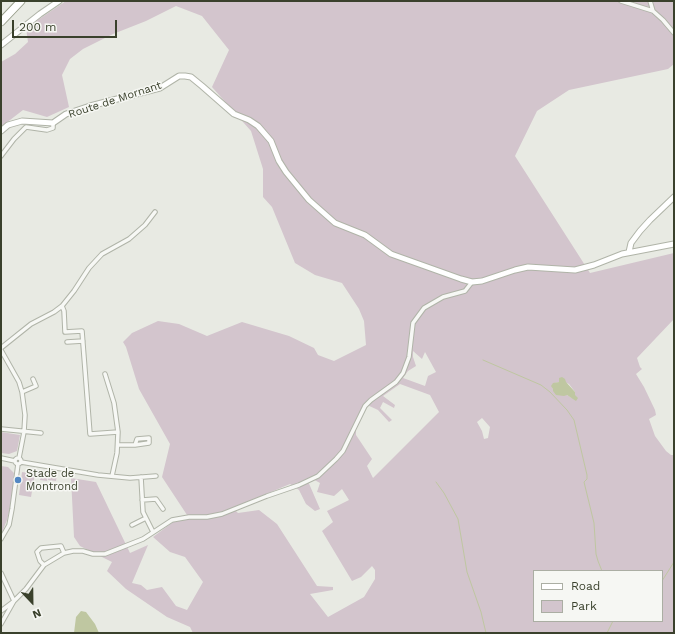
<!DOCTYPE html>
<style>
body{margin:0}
#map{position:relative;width:675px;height:634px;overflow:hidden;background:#e8eae3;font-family:"Work Sans",sans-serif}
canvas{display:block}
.frame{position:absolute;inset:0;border:2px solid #3a412c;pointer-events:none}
.legend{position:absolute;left:533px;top:570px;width:130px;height:52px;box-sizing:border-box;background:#f6f7f3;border:1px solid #abaea3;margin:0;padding:5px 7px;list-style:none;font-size:12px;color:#3a412c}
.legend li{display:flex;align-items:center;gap:8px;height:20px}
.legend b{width:20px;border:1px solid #abaea3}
.north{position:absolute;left:12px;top:582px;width:40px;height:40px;-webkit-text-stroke:3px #f6f7f3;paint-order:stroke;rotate:158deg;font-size:11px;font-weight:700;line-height:16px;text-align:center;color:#3a412c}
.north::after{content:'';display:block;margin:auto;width:14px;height:18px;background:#3a412c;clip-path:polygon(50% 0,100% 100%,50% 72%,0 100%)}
.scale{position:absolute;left:12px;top:20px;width:105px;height:18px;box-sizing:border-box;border:2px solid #3a412c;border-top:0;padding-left:5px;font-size:12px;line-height:14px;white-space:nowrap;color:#3a412c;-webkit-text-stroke:3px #f6f7f3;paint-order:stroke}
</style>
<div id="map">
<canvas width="675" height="634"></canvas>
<div class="frame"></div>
<ul class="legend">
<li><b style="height:5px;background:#fff"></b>Road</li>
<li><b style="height:11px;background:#d3c5cd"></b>Park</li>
</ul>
<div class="north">N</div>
<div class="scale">200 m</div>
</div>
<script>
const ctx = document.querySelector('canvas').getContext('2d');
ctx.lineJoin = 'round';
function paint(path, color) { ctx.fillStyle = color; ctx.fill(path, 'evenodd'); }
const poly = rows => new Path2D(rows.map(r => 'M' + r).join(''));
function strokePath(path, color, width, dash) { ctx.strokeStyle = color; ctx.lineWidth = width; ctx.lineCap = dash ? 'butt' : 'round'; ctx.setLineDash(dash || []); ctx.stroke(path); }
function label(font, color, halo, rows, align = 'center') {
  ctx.font = font + ' "Work Sans",sans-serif'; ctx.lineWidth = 3; ctx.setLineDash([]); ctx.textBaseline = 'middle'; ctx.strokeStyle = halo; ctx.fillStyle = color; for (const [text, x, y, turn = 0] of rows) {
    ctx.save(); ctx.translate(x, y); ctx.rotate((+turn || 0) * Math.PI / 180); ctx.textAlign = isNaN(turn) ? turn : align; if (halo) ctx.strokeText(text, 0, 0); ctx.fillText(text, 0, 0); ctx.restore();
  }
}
const green = poly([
 [66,1,674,1,674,64,668,69,569,90,537,111,515,156,590,273,674,253,674,319,637,358,640,367,642,369,636,374,644,387,655,410,656,415,649,419,655,436,666,451,671,455,674,455,674,633,193,633,190,627,167,617,126,589,107,571,112,562,80,546,74,537,71,478,96,482,130,553,148,545,132,583,141,585,147,590,162,587,176,606,187,610,203,582,185,557,170,552,153,537,173,522,189,518,162,477,170,444,139,389,126,347,123,342,132,333,158,321,179,324,207,336,242,322,289,336,314,348,318,355,334,361,366,345,364,321,359,309,342,283,315,275,295,263,272,207,263,197,263,169,251,131,212,87,229,50,202,16,176,6,146,21,113,34,83,49,70,59,62,75,69,107,47,117,23,110,1,127,1,62,15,54,28,42,26,28],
 [413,351,422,359,425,352,436,372,428,376,425,386,403,378,408,371,416,366,413,357],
 [560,380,569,384,575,392,575,395,572,398,567,395,561,395,553,389,552,385,555,383,559,382],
 [400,384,430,395,439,412,373,478,367,466,372,459,356,435,356,419,365,404,378,410,389,422,392,420,380,408,383,402,394,408,395,405,383,396],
 [482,418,490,427,488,438,484,439,482,431,477,422],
 [311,478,320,483,317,492,334,496,342,489,349,500,327,511,333,522,322,531,352,581,361,577,372,566,375,570,375,579,364,597,328,617,310,594,333,590,333,587,317,586,277,524,259,510,238,513,233,508,290,484,299,490,306,504,315,511,320,509,307,479],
 [534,571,662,571,662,621,534,621],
 [1,432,20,435,17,451,9,454,1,453],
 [1,466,8,467,14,473,12,500,7,520,1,535],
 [41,471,48,471,47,481,40,480],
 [22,472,35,474,31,497,19,495],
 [49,472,57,473,56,481,48,480]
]);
const water = poly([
 [562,377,565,379,566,382,575,392,575,395,578,398,576,401,567,395,564,396,556,395,553,391,553,389,551,386,553,383,559,382,559,378],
 [81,611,86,612,95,624,99,633,74,633,76,617]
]);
const stream = poly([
 [483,360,541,385,550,392,567,410,574,420,587,475,587,479,584,482,594,523,596,554,598,561,602,571],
 [436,482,444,493,458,519,467,572,481,612,486,633],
 [662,581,674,562],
 [607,633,613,621]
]);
const street = poly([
 [621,1,653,11],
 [650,1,653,11,663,20,674,33],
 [1,156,14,139,26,127,47,130,53,128,53,123],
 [62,306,64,311,65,332,82,331,90,434,118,432],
 [67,342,83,341],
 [1,348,31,324,54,312,62,306,74,291,89,268,102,254,129,239,145,225,155,212],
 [1,350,19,382,22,392,25,415,24,432,19,458],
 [105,374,114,403,118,432,117,453,112,476],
 [22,392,36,386,33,379],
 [1,429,41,433],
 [118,445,135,445,149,443,149,438,137,439,135,445],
 '15 461a3 3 0 1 1 6 0a3 3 0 1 1-6 0Z',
 [1,458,15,461],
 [21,462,98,475,130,478,156,476],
 [141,477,143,512,153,532],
 [142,500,156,499,163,509],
 [132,525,146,518],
 [1,539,9,525,12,509,18,464],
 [44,565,40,561,37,552,41,548,61,546,64,553],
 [1,573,14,601],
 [1,611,13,602],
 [1,624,14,601,26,589,44,565,64,553,73,551,83,551,93,554,105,554,143,539,172,520,189,517,207,517,222,514,267,496,299,485,318,476,336,459,343,451,365,406,371,400,396,382,403,373,409,357,413,323,424,308,443,297,465,291,472,282]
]);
const secondary = poly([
 [1,45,40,14,59,1],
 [1,131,8,125,22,121,53,123,66,114,90,106,160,88,179,76,185,76,191,77,202,86,234,114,249,120,258,126,271,141,279,161,286,172,309,200,335,223,365,235,391,254,461,279,472,282,482,281,515,270,528,267,575,270,594,265,622,254,674,244],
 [629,252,631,243,640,231,650,220,674,197]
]);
const highway = poly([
 [1,22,21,1]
]);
const markers = [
 [18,480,4,"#5387c3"]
];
const streetNames = [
 ["Route de Mornant",115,100,-18]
];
const poiNames = [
 ["Stade de",26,474],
 ["Montrond",26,487]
];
paint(green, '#d3c5cd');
paint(water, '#bfc7a1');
strokePath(stream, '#bfc7a1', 1);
strokePath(street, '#b0b4a8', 5.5);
strokePath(secondary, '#b0b4a8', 7);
strokePath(highway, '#999f8c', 9);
strokePath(street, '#f7f8f5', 3.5);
strokePath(secondary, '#fff', 5);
strokePath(highway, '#fff', 7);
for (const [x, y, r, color] of markers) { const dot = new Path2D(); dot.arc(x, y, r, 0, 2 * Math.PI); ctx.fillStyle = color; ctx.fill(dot); strokePath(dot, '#f6f7f3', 1.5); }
label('11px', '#3a412c', '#f6f7f3', streetNames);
label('11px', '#3a412c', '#f6f7f3', poiNames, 'left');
</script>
